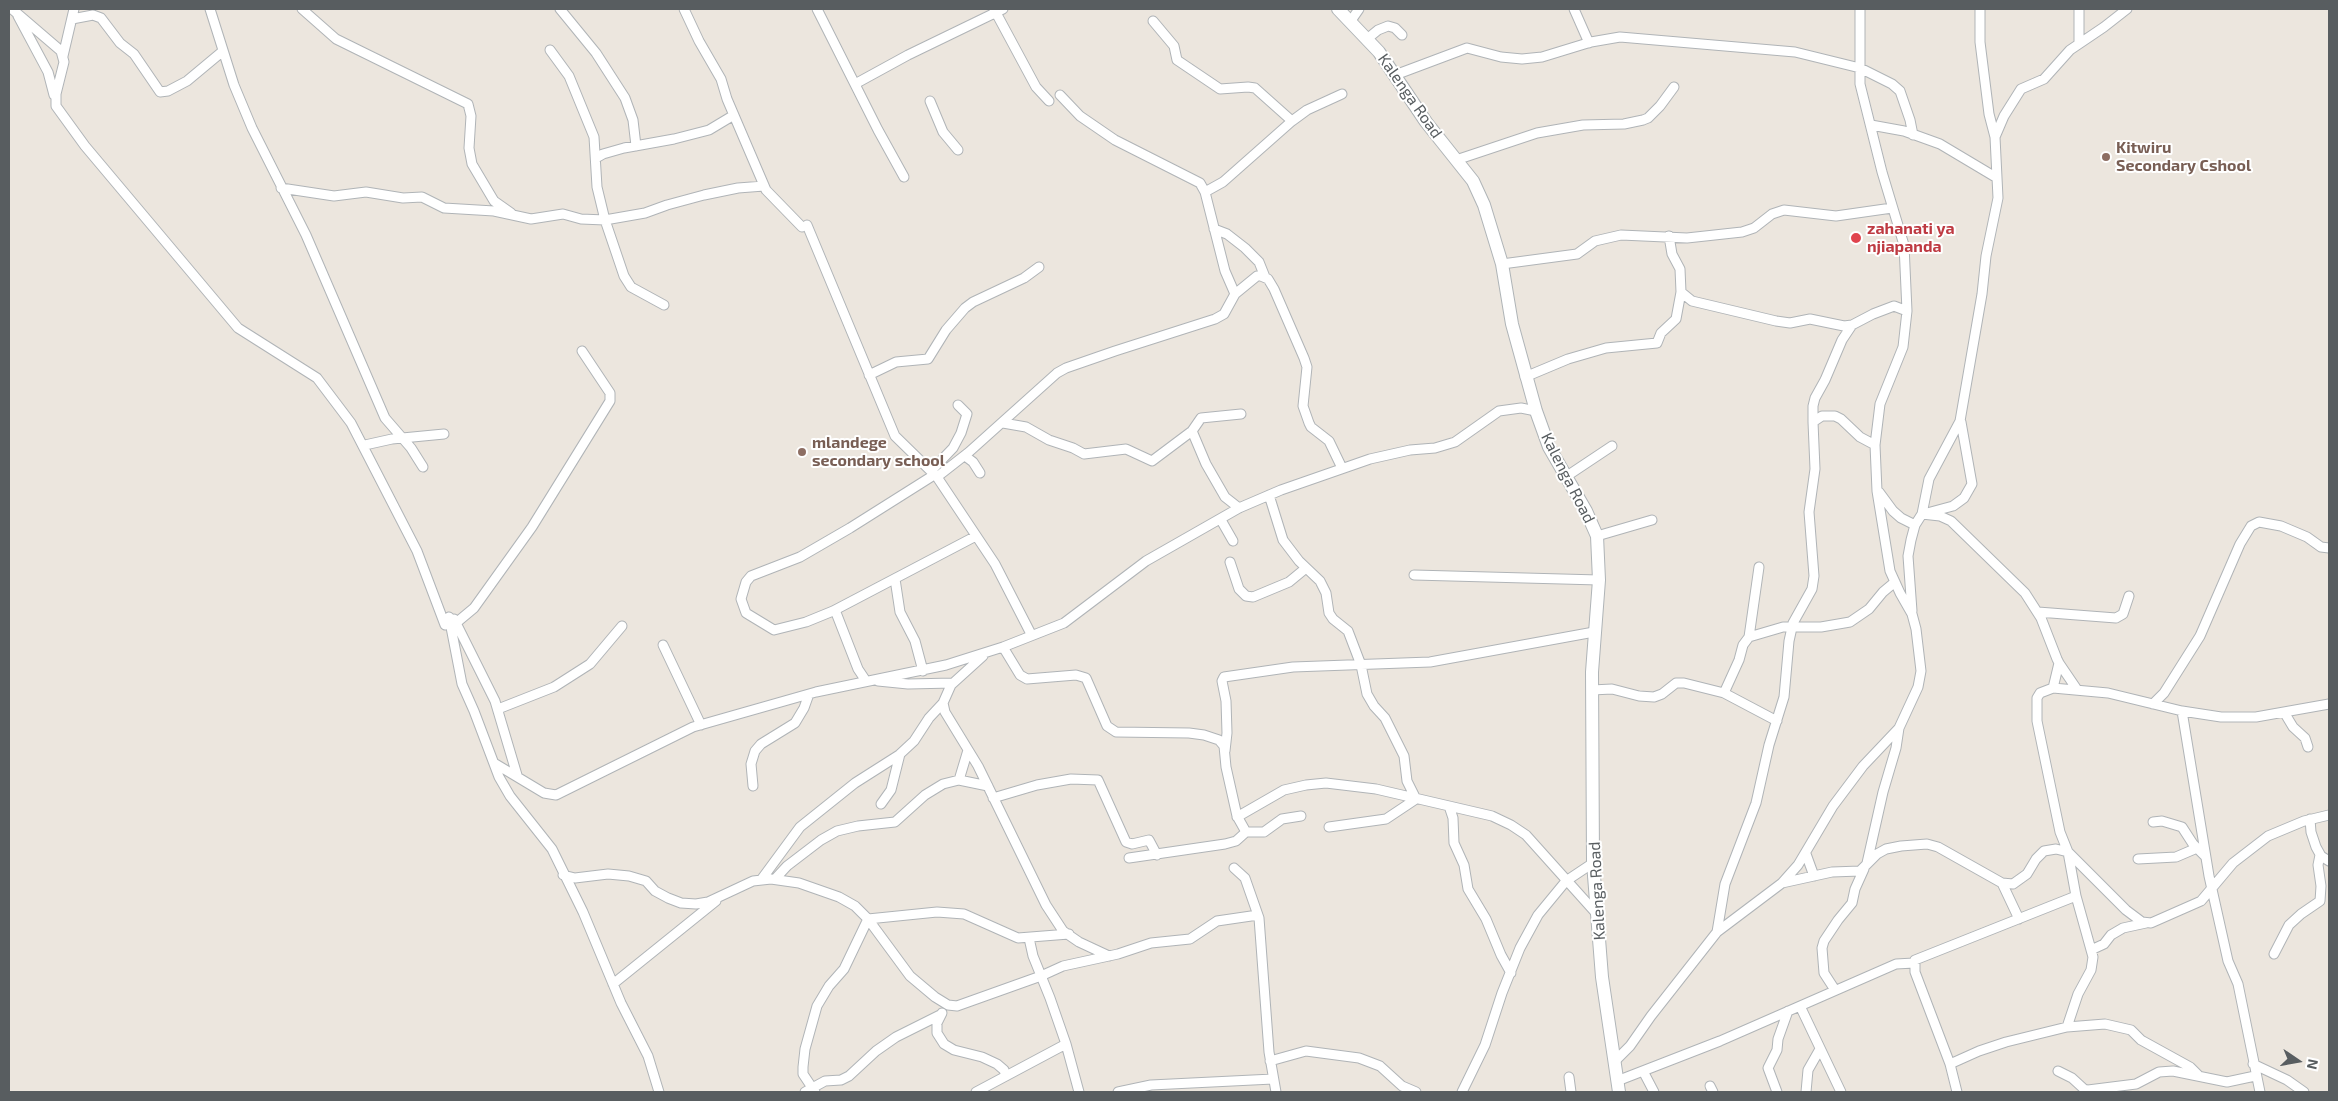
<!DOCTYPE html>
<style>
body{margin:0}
#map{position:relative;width:2338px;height:1101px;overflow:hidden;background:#ece6de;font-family:"Exo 2",sans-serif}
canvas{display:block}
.frame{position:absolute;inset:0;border:10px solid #585d60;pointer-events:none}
.north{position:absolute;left:2273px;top:1036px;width:50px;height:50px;-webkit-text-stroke:4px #fff;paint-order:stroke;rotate:102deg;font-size:14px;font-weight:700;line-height:20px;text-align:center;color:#585d60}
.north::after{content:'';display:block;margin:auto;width:18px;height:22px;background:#585d60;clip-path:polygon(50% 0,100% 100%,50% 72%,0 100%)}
</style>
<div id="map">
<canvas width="2338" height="1101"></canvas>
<div class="frame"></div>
<div class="north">N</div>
</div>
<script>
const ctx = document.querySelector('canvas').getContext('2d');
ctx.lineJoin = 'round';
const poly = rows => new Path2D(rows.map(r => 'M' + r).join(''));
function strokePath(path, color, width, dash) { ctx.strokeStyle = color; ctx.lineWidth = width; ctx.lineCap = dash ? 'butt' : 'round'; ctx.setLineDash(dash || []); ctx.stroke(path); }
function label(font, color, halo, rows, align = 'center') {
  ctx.font = font + ' "Exo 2",sans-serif'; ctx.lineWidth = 4; ctx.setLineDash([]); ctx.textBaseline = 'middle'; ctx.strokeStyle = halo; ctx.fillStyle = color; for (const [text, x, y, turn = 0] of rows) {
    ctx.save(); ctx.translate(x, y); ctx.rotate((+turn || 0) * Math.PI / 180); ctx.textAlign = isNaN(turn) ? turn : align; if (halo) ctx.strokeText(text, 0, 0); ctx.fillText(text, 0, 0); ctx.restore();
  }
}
const street = poly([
 [12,9,61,51,64,62,56,94,56,106,85,146,238,328,317,378,351,423,417,551,445,625],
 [210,9,234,85,252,128,306,235,385,418,411,448,423,467],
 [302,9,336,39,468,104,471,116,469,148,472,164,494,201,511,213],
 [560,9,596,53,625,98,633,120,636,146],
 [684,9,699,41,721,79,727,99,766,190,802,227],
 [817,9,878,130,904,177],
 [994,9,1036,87,1049,101],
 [1574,9,1589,43],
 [2079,9,2079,42],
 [18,16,48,72,54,95],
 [72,19,93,15,101,18,120,43,134,54,160,92,168,91,187,81,223,51],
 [1153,21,1174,46,1177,60,1220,89,1248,87,1255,88,1292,121],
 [1350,22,1359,9],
 [1367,39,1378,30,1388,26,1395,28,1402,35],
 [550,50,569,76,594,137,597,187,605,220,624,276,631,287,664,305],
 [63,56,74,9],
 [1395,75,1467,48,1501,57,1522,59,1542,57,1591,42,1620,37,1795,52,1860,68,1892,84,1900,91,1910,120,1913,135],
 [855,84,908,55,1003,9],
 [1060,95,1080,116,1115,140,1200,183,1205,192,1225,271,1235,294],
 [930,101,943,132,958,150],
 [1871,125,1904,131,1940,144,1997,178],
 [1995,137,2004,116,2021,89,2044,79,2070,50,2104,27,2127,9],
 [596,158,603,154,624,148,674,139,709,130,734,115],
 [1456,160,1537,133,1583,125,1624,124,1643,120,1648,118,1660,106,1674,87],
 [281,188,334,196,366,192,403,198,422,197,444,208,494,211,531,219,563,214,581,219,605,220,645,213,667,205,704,195,738,188,764,186],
 [1205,192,1223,182,1292,121,1307,110,1342,94],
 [807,225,895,436,937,477,995,564,1031,634],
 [1214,229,1227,234,1245,248,1259,262,1265,277],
 [1669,236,1672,254,1680,269,1681,292,1692,301,1776,321,1790,323,1810,319,1844,326,1852,325,1873,314,1894,306,1907,311],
 [1502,264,1577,254,1595,241,1621,235,1687,238,1742,232,1754,228,1772,214,1784,210,1836,216,1892,208],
 [869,375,896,362,928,359,946,330,965,308,973,302,1024,278,1039,267],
 [1525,377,1568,359,1606,348,1657,343,1661,333,1676,319,1681,292],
 [1813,422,1813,406,1815,398,1825,380,1842,340,1852,325],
 [1003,423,1026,427,1049,440,1073,448,1084,454,1126,449,1152,461,1192,431,1201,418,1241,414],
 [1192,431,1206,464,1225,497,1239,508],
 [365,445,392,439,444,434],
 [965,456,973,462,980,473],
 [931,471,953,448,961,433,967,414,958,405],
 [934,475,850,528,800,557,751,576,746,582,741,599,746,613,774,630,806,622,833,611,976,536],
 [1567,476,1612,446],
 [937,477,969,452,1057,373,1066,368,1115,351,1215,319,1224,314,1235,294,1257,276,1261,276,1268,279,1274,289,1304,358,1307,367,1303,406,1309,423,1311,427,1329,441,1342,468],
 [1879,492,1893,511,1901,518,1915,525],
 [1269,495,1283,540,1299,561,1320,581,1326,593,1329,613,1333,619,1348,631,1361,665,1367,694,1374,706,1385,718,1404,756,1407,781,1416,799,1386,819,1329,827],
 [1927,513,1953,506,1964,498,1972,484,1961,422],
 [1922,514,1940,516,1951,521,2025,593,2041,618,2057,659,2059,663,2053,688,2040,693,2037,698,2037,721,2060,832,2068,852,2076,896,2093,957,2091,970,2078,994,2067,1027,2006,1042,1979,1051,1950,1064],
 [1221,520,1233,541],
 [1597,536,1652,520],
 [1230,562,1239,589,1246,596,1253,597,1289,582,1306,568],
 [1414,575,1599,580],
 [895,579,900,612,915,641,923,671],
 [835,610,858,669,866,681],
 [1912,611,1908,556,1911,540,1915,525,1922,514,1929,479,1960,421,1982,294,1986,256,1998,198,1995,137,1989,114,1980,42,1980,9],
 [2038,612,2116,618,2123,614,2129,596],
 [449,617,462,684,474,711,499,777,510,796,552,849,583,912,621,1003,648,1056,659,1092],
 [454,619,495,701,517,775],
 [456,623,474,608,532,527,610,401,610,393,582,351],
 [1749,637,1759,567],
 [663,645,701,725],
 [1003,647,1020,675,1027,679,1076,675,1086,678,1107,726,1116,732,1189,733,1204,735,1219,740,1224,746,1226,767,1237,816,1246,832,1264,832,1282,819,1301,816],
 [983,656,951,685,943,703,945,712,978,766,1046,905,1063,931,1079,942,1109,956],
 [2059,663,2076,688],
 [878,681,908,684,953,683],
 [2053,688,2108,693,2182,711,2221,717,2256,717,2329,704],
 [1592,690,1612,689,1639,696,1654,697,1662,694,1676,683,1684,683,1724,693,1777,721],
 [1724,693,1739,660,1743,645,1749,637,1783,627,1821,627,1850,622,1869,609,1883,592,1895,582],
 [2153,704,2164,693,2200,636,2240,544,2251,526,2259,522,2281,526,2307,537,2321,547,2329,548],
 [498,709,554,687,590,664,622,626],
 [2182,711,2209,876,2228,961,2238,984,2260,1092],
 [2284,712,2293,727,2305,738,2308,747],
 [1225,751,1227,733,1226,701,1222,681,1224,677,1293,667,1430,662,1594,632],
 [494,763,544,793,556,795,693,727,816,692,946,665,1003,647,1064,623,1146,561,1239,508,1281,490,1370,459,1410,450,1435,448,1455,442,1499,411,1521,408,1536,411],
 [959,780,968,750],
 [753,786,751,764,755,751,761,744,795,723,804,708,809,694],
 [993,798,1037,785,1071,779,1098,780,1126,842,1132,844,1149,840,1157,855],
 [881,804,891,790,900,754,914,741,929,718,943,703],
 [1449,806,1453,818,1454,843,1464,865,1468,889,1486,919,1501,955,1511,973],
 [1237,817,1284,790,1306,785,1326,783,1376,789,1492,816,1511,825,1526,835,1596,913],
 [2310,819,2311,832,2316,847,2321,856,2329,861],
 [2153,822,2162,821,2182,827,2193,844,2205,856],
 [1806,854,1814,876],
 [1129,858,1225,844,1236,841,1246,832],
 [2138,859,2176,857,2197,848],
 [1867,863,1883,792,1896,748,1899,728],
 [1234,868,1245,878,1259,918,1269,1052,1276,1092],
 [563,875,575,878,608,874,629,876,646,881,655,891,668,898,681,903,696,904,708,902,753,881,771,879,799,883,839,897,855,906,868,919,910,976,935,997,948,1005,957,1006,1041,976,1063,966,1118,954,1151,943,1190,939,1217,921,1258,915],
 [775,879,787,866,821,840,837,831,858,826,895,822,925,795,943,784,959,780,988,786],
 [761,880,800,827,855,783,899,755],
 [1782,883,1832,872,1860,871,1877,854,1886,849,1901,846,1927,844,1938,847,2002,883,2013,884,2027,874,2036,859,2044,851,2056,849,2068,852,2126,910,2142,922,2151,923,2201,901,2233,863,2268,836,2304,821,2329,815],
 [2002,883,2019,919],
 [1717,932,1725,884,1756,803,1769,745,1784,697,1789,641,1793,623,1812,589,1814,576,1809,512,1815,469,1813,422,1822,416,1835,416,1841,419,1860,437,1875,445],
 [1029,938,1033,956,1050,998,1066,1044,1079,1092],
 [2091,950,2104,944,2111,935,2123,928,2146,923],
 [2274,954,2289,925,2301,914,2320,901,2321,886,2318,865,2320,855],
 [613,984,716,901],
 [1835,990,1824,973,1822,948,1824,941,1838,920,1852,903,1855,889,1864,869],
 [1800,1006,1841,1092],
 [942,1013,937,1023,937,1033,944,1044,954,1050,982,1057,997,1064,1004,1070,1006,1076],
 [2067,1027,2105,1024,2131,1030,2141,1040,2190,1067,2198,1075],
 [1270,1061,1306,1051,1359,1058,1380,1066,1402,1086,1416,1092],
 [1614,1062,1630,1046,1651,1016,1717,932,1782,883,1798,865,1833,806,1863,766,1899,728,1918,687,1921,671,1916,629,1912,614,1900,593,1890,571,1877,491,1875,445,1880,404,1903,347,1907,311,1904,245,1882,172,1860,84,1860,9],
 [2253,1064,2287,1080,2304,1092],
 [1643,1071,1654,1092],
 [2058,1071,2072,1078,2084,1089,2088,1090,2136,1084,2159,1072,2173,1071,2227,1082,2255,1076],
 [1569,1077,1571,1092],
 [1617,1081,1720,1041,1896,964,1914,963],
 [1710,1086,1713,1092],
 [805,1092,825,1081,841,1080,849,1076,876,1051,896,1037,940,1015],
 [815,1092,803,1074,803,1067,805,1049,817,1006,829,986,844,969,868,919,937,912,964,914,1018,938,1069,934],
 [976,1092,1066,1044],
 [1118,1092,1151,1085,1273,1079],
 [1462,1092,1485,1045,1502,993,1520,948,1538,915,1566,881,1593,863],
 [1777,1092,1768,1068,1777,1050,1778,1039,1788,1011],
 [1806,1092,1808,1070,1820,1049],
 [1957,1092,1950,1064,1915,972,1915,960,2076,896]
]);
const secondary = poly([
 [1338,9,1379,52,1426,122,1473,181,1484,205,1502,264,1512,324,1536,411,1549,447,1586,511,1597,536,1599,580,1592,672,1593,863,1602,977,1619,1092]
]);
const markers = [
 [2106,157,5,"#8d6e63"],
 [1856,238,6,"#e0444e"],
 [802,452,5,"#8d6e63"]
];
const streetNames = [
 ["Kalenga Road",1410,96,55],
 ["Kalenga Road",1568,478,63],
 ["Kalenga Road",1597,891,-93]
];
const educationNames = [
 ["Kitwiru",2116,148],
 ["Secondary Cshool",2116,166],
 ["mlandege",812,443],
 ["secondary school",812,461]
];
const healthNames = [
 ["zahanati ya",1867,229],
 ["njiapanda",1867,247]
];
strokePath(street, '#b0b4b7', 11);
strokePath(secondary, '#afb4b7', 14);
strokePath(street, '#fff', 9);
strokePath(secondary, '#fff', 12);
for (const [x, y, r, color] of markers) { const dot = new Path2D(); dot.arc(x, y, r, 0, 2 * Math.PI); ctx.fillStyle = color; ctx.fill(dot); strokePath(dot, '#fff', 2); }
label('16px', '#585d60', '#fff', streetNames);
label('bold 16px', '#785e54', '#fff', educationNames, 'left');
label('bold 16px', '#be3a42', '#fff', healthNames, 'left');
</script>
